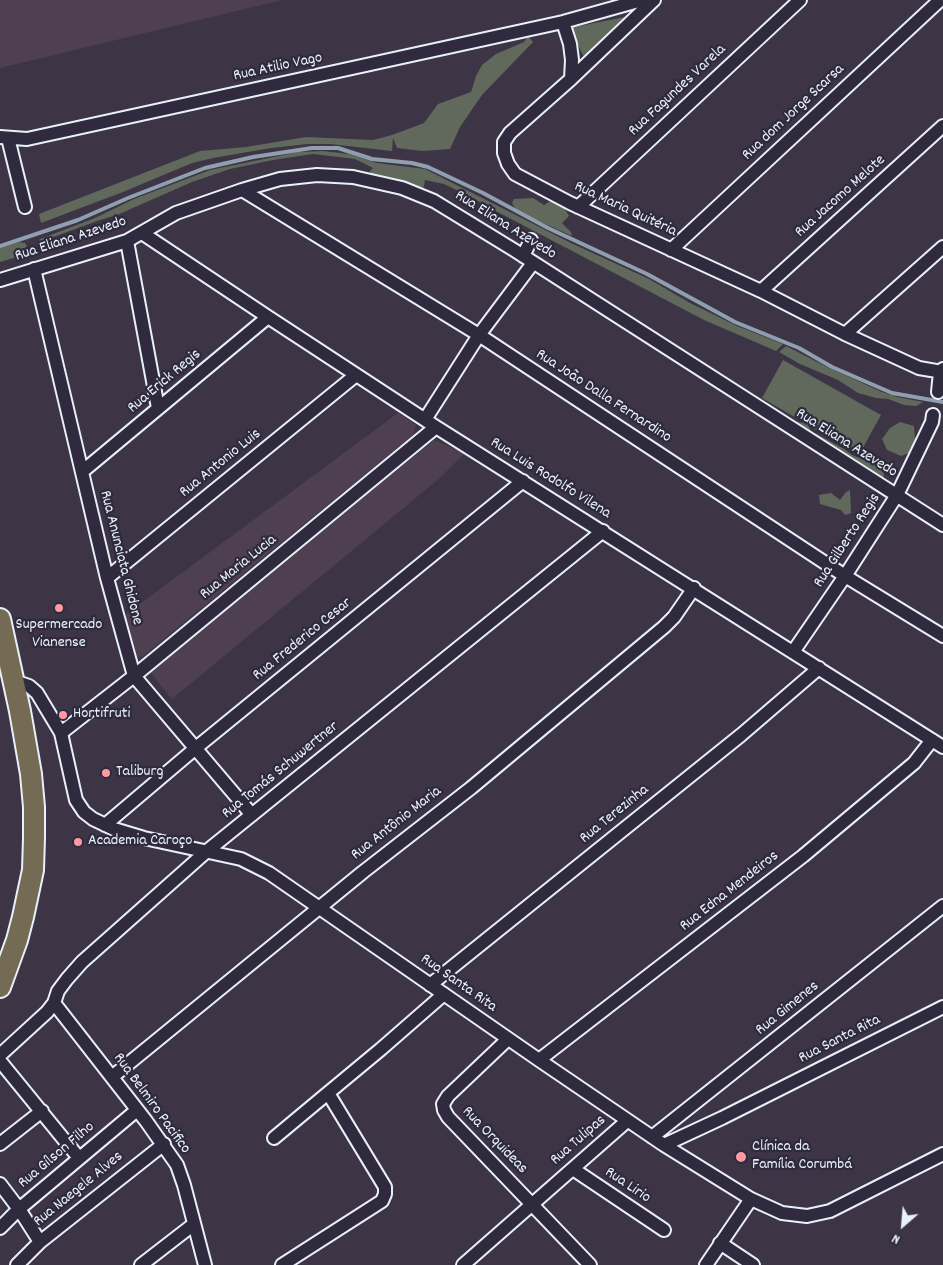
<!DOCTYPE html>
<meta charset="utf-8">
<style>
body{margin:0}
#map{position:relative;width:943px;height:1265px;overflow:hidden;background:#3d3446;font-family:Dekko,sans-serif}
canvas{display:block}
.north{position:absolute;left:878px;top:1200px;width:50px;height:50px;-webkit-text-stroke:4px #2f2a3d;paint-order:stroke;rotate:207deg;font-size:14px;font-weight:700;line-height:20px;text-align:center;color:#e8f1f8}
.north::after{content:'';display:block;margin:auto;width:18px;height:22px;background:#e8f1f8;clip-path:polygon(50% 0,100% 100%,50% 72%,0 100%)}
</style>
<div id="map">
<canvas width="943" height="1265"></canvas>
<div class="north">N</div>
</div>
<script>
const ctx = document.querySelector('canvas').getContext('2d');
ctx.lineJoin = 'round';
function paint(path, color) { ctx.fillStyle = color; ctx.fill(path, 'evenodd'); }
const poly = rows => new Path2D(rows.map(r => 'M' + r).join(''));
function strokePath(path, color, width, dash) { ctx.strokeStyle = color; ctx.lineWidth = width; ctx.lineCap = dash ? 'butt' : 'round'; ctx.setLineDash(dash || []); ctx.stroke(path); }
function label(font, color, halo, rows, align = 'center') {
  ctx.font = font + ' Dekko,sans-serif'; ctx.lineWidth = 4.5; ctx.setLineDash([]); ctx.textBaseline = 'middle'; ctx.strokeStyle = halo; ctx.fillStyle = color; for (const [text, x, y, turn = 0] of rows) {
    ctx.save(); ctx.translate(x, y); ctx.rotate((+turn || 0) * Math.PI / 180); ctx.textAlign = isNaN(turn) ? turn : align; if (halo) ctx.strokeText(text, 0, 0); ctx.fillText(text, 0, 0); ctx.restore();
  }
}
const built = poly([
 [0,0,282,0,0,68],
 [398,413,416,425,413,435,143,656,138,658,125,615],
 [434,440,465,453,440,478,172,699,149,671]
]);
const green = poly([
 [625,17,585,59,569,28],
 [528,36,533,42,482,95,460,127,450,149,422,151,397,148,393,138,392,151,330,144,308,144,271,148,213,158,192,163,123,192,41,223,39,214,200,151,246,147,306,137,373,140,392,135,424,123,438,104,471,92,476,76,482,65,496,54,524,42],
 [323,151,349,154,377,163,425,169,571,243,649,279,690,303,737,326,783,344,776,351,704,320,492,209,471,197,444,184,425,180,424,186,420,192,371,178,370,171,373,168,355,159,313,154,273,160,230,169,192,182,117,215,100,220,45,240,45,247,41,248,37,244,40,239,95,218,134,199,210,170,298,152],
 [533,198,544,205,552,200,561,203,569,216,562,223,571,232,572,236,530,217,515,208,512,203,514,199],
 [19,242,25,243,29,250,21,256,0,262,0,248],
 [786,346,827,367,882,392,897,397,923,402,916,406,904,405,888,399,876,398,858,393,838,380,800,364,779,352],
 [783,360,881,415,860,453,808,425,811,431,844,449,852,455,878,465,884,474,883,482,879,488,875,489,869,486,853,474,841,468,818,450,807,446,798,438,796,428,796,422,805,423,762,398],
 [900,422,914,426,915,440,909,453,901,456,887,450,882,439,890,428],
 [850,490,851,513,845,515,841,510,820,504,819,495,831,493,840,500,846,492]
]);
const stream = poly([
 [0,246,78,220,128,198,205,168,253,157,312,148,338,148,372,159,412,163,428,167,483,193,548,228,647,274,735,322,799,348,832,367,892,393,943,402]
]);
const street = poly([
 [654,0,571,79,510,133,504,142,504,153,508,164,515,174,570,203,761,291,845,334,919,368,943,372],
 [563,22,570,44,572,60,571,79],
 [0,137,27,139,563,22,642,0],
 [8,138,25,207],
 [242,190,479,335,845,576,943,636],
 [578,207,800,0],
 [142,233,268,317,436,427,943,747],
 [127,241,158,408],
 [671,250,940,0],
 [523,256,531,240],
 [34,269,107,578,134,676,252,815],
 [0,280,127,241,176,213,242,190,280,179,317,175,353,177,402,188,434,201,514,250,943,525],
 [761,291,943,126],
 [845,334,943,247],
 [938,392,940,372,943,369],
 [426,418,479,335,533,263],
 [83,471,268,317],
 [107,578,356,375],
 [793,652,845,576,897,495,932,422,933,415],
 [14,681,29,686,37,693,61,733,76,800,84,812,93,819,114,829,144,838,241,859,269,873,539,1060,664,1145,722,1118,943,1007],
 [61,733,134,676,436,427],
 [105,825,197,747,523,481],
 [430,985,741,735,819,668],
 [54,1003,146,1121,177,1165,184,1185,205,1265],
 [508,1039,448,1096,443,1104,444,1110,448,1117,590,1265],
 [0,1055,47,1012,54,1003,58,991,67,979,82,962,207,851,603,531],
 [539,1060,803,856,914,763,932,740],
 [0,1061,79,1158],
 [112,1077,363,872,471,788,664,627,674,617,694,588],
 [652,1137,943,906],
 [274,1138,328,1093],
 [0,1144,42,1111],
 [664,1145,751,1199,782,1213,807,1216,830,1211,943,1154],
 [573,1169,664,1230],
 [0,1184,19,1209,40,1242],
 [0,1228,19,1209,137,1110],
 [720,1243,753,1265],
 [17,1265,40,1242,164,1144],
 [141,1265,194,1224],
 [282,1265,382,1201,385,1194,385,1187,328,1093,381,1049,444,994],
 [463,1265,627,1121],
 [706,1265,751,1199]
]);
const primary = poly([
 [0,619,20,711,31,774,34,807,34,838,33,870,23,917,17,940,0,987]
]);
const markers = [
 [59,608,5,"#ff9aa2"],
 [63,715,5,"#ff9aa2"],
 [106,773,5,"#ff9aa2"],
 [78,842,5,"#ff9aa2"],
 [741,1157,6,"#ff9aa2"]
];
const streetNames = [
 ["Rua Atilio Vago",278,68,-12],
 ["Rua Fagundes Varela",678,91,-43],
 ["Rua dom Jorge Scarsa",794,113,-43],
 ["Rua Jacomo Melote",841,197,-42],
 ["Rua Maria Quitéria",625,210,25],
 ["Rua Eliana Azevedo",505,226,32],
 ["Rua Eliana Azevedo",71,240,-18],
 ["Rua Erick Regis",165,382,-40],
 ["Rua João Dalla Fernardino",603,397,33],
 ["Rua Eliana Azevedo",846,444,32],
 ["Rua Antonio Luis",221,464,-39],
 ["Rua Luis Rodolfo Vilena",550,479,32],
 ["Rua Gilberto Regis",848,541,-57],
 ["Rua Anunciata Ghidone",120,558,76],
 ["Rua Maria Lucia",239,568,-39],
 ["Rua Frederico Cesar",303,640,-39],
 ["Rua Tomás Schuwertner",281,771,-39],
 ["Rua Terezinha",615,815,-39],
 ["Rua Antônio Maria",397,824,-38],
 ["Rua Edna Mendeiros",730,892,-38],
 ["Rua Santa Rita",458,984,35],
 ["Rua Gimenes",788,1009,-39],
 ["Rua Santa Rita",840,1040,-27],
 ["Rua Belmiro Pacifico",151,1104,54],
 ["Rua Orquideas",494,1141,46],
 ["Rua Tulipas",579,1141,-41],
 ["Rua Gílson Filho",57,1156,-40],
 ["Rua Lirio",627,1186,34],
 ["Rua Naegele Alves",79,1190,-39]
];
const poiNames = [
 ["Supermercado",59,626,"center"],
 ["Vianense",59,644,"center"],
 ["Hortifruti",73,715],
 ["Taliburg",116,773],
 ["Academia Caroço",88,842],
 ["Clínica da",752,1148],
 ["Família Corumbá",752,1166]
];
paint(built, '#4e4050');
paint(green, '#60695c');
strokePath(stream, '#8f9faf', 4);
strokePath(street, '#e8f1f8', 16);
strokePath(primary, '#e8f1f8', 24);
strokePath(street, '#2f2a3d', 12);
strokePath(primary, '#756b55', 20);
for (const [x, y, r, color] of markers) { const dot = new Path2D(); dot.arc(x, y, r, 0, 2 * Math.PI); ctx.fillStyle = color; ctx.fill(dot); strokePath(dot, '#2f2a3d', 2); }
label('16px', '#e8f1f8', '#2f2a3d', streetNames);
label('16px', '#e8f1f8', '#2f2a3d', poiNames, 'left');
</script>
